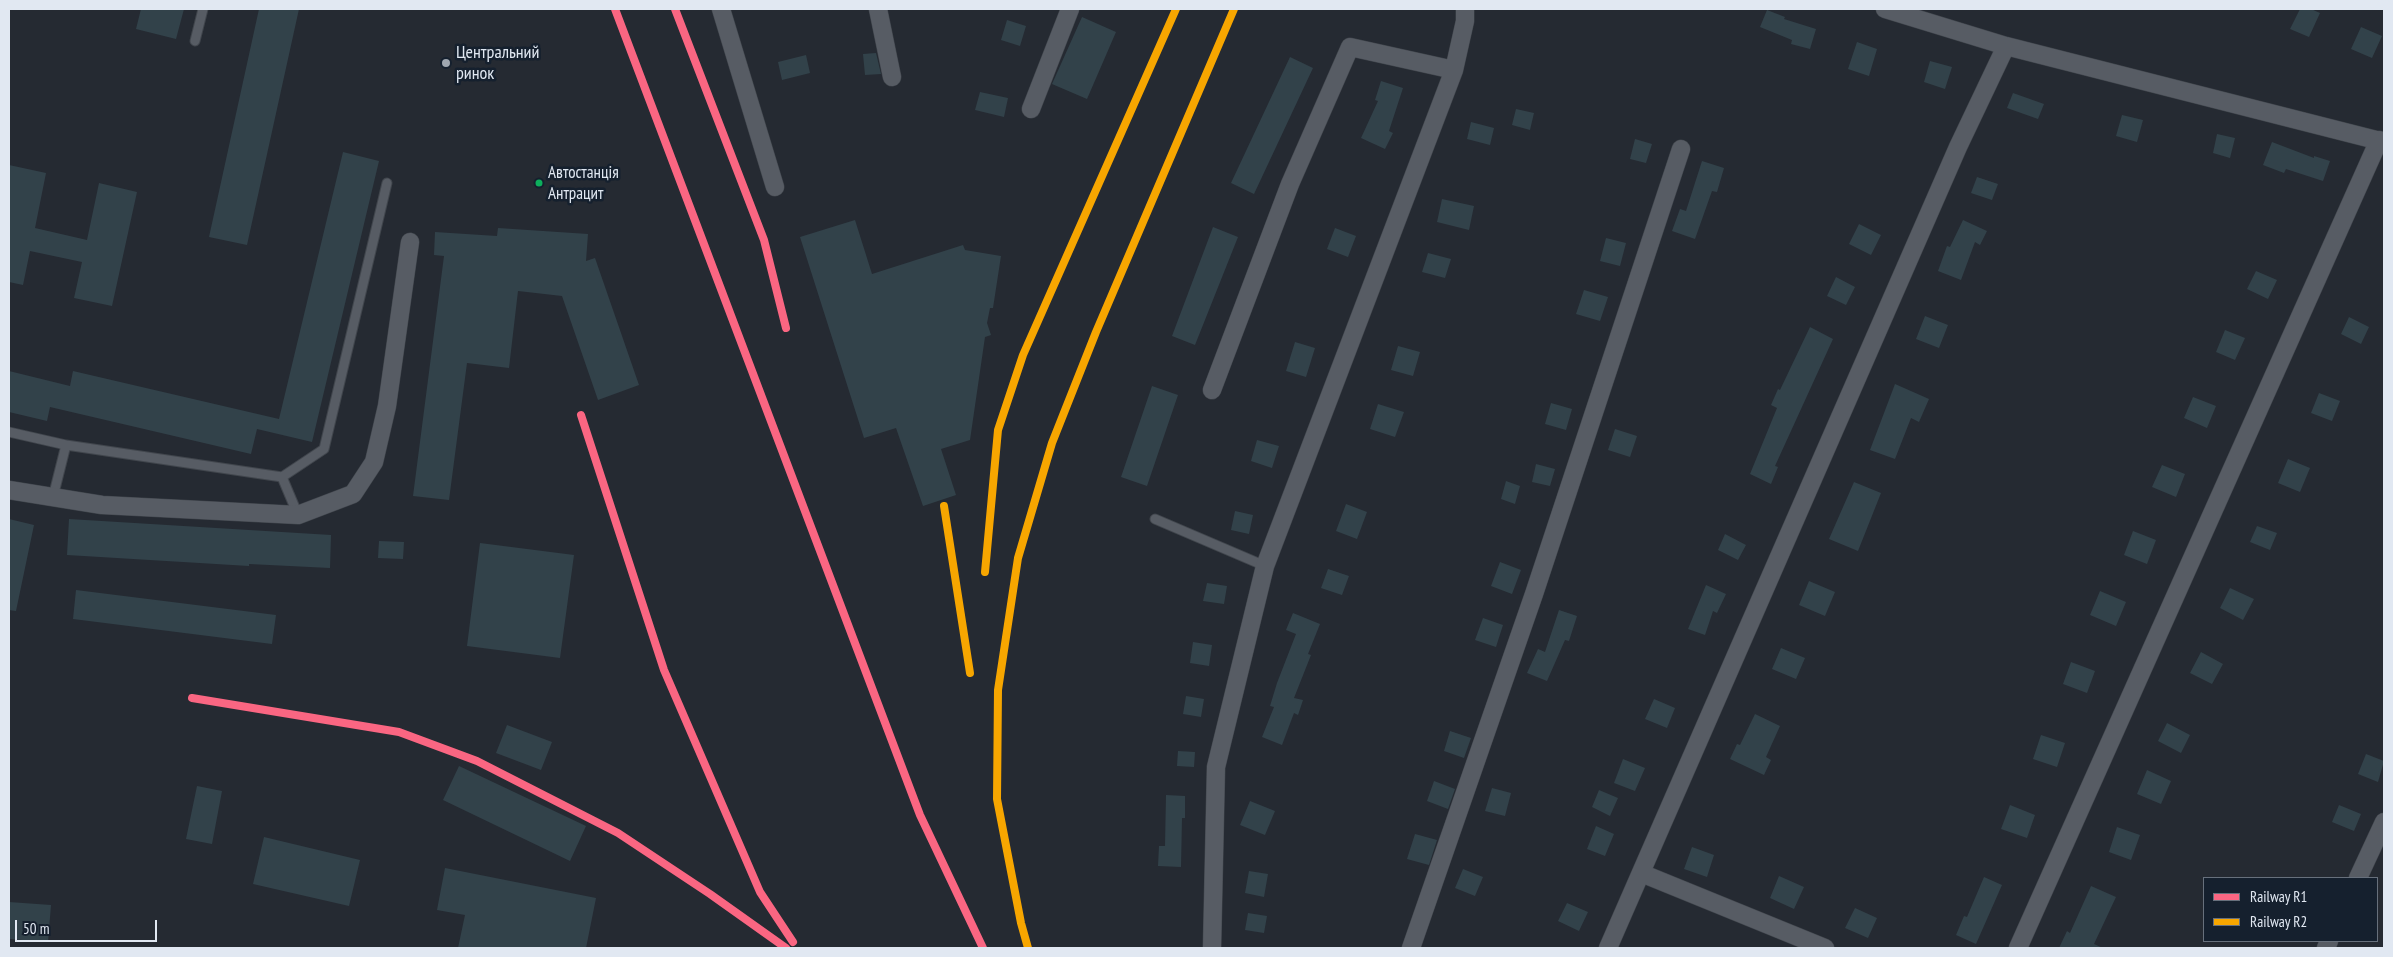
<!DOCTYPE html>
<meta charset="utf-8">
<style>
body{margin:0}
#map{position:relative;width:2393px;height:957px;overflow:hidden;background:#252a32;font-family:"PT Sans Narrow",sans-serif}
canvas{display:block}
.frame{position:absolute;inset:0;border:10px solid #e1e8f2;pointer-events:none}
.legend{position:absolute;left:2203px;top:877px;width:175px;height:65px;box-sizing:border-box;background:#15202e;border:1px solid #67707c;margin:0;padding:6px 9px;list-style:none;font-size:15px;color:#e1e8f2}
.legend li{display:flex;align-items:center;gap:10px;height:25px}
.legend b{width:25px;border:1px solid #67707c}
.scale{position:absolute;left:15px;top:920px;width:142px;height:22px;box-sizing:border-box;border:2px solid #e1e8f2;border-top:0;padding-left:6px;font-size:15px;line-height:18px;white-space:nowrap;color:#e1e8f2;-webkit-text-stroke:4px #15202e;paint-order:stroke}
</style>
<div id="map">
<canvas width="2393" height="957"></canvas>
<div class="frame"></div>
<ul class="legend">
<li><b style="height:6px;background:#fa6682"></b>Railway R1</li>
<li><b style="height:6px;background:#f7a600"></b>Railway R2</li>
</ul>
<div class="scale">50 m</div>
</div>
<script>
const ctx = document.querySelector('canvas').getContext('2d');
ctx.lineJoin = 'round';
function paint(path, color) { ctx.fillStyle = color; ctx.fill(path, 'evenodd'); }
const poly = rows => new Path2D(rows.map(r => 'M' + r).join(''));
function strokePath(path, color, width, dash) { ctx.strokeStyle = color; ctx.lineWidth = width; ctx.lineCap = dash ? 'butt' : 'round'; ctx.setLineDash(dash || []); ctx.stroke(path); }
function label(font, color, halo, rows, align = 'center') {
  ctx.font = font + ' "PT Sans Narrow",sans-serif'; ctx.lineWidth = 5; ctx.setLineDash([]); ctx.textBaseline = 'middle'; ctx.strokeStyle = halo; ctx.fillStyle = color; for (const [text, x, y, turn = 0] of rows) {
    ctx.save(); ctx.translate(x, y); ctx.rotate((+turn || 0) * Math.PI / 180); ctx.textAlign = isNaN(turn) ? turn : align; if (halo) ctx.strokeText(text, 0, 0); ctx.fillText(text, 0, 0); ctx.restore();
  }
}
const building = poly([
 [141,9,184,9,176,39,136,29],
 [259,9,299,9,247,245,209,237],
 [2300,9,2311,9,2320,13,2309,37,2290,29],
 [1767,10,1785,17,1784,19,1816,29,1810,49,1791,44,1792,40,1760,27],
 [1082,17,1116,32,1087,99,1052,84],
 [1007,20,1026,26,1020,46,1001,40],
 [2361,27,2382,36,2372,58,2351,49],
 [1857,42,1877,49,1869,76,1848,69],
 [876,53,881,74,865,75,863,54],
 [806,55,810,73,782,80,778,62],
 [1290,57,1313,68,1254,194,1231,183],
 [1930,61,1952,67,1945,89,1924,82],
 [1381,81,1403,88,1389,131,1393,133,1385,149,1361,138,1378,101,1375,100],
 [980,92,1008,98,1004,117,975,110],
 [2013,93,2044,104,2038,119,2007,108],
 [1516,109,1534,113,1530,130,1512,125],
 [2122,115,2143,120,2137,142,2116,136],
 [1471,122,1494,128,1490,145,1467,139],
 [2217,134,2235,138,2230,158,2213,153],
 [1635,139,1652,144,1646,163,1630,159],
 [2272,142,2314,158,2314,156,2330,161,2323,181,2286,169,2284,173,2263,165],
 [343,152,379,161,312,442,257,429,251,454,50,407,47,421,9,412,9,371,70,386,73,371,279,419],
 [1702,161,1724,168,1717,192,1712,191,1695,239,1672,231,1680,209,1686,211],
 [9,165,46,173,35,228,87,240,99,183,137,192,112,306,74,298,82,262,30,251,23,285,9,282],
 [1977,177,1998,184,1992,200,1971,193],
 [1442,199,1474,206,1469,230,1437,222],
 [855,220,872,274,963,245,965,250,1001,256,993,308,990,308,987,323,991,335,985,337,970,440,941,449,956,495,923,506,896,428,864,438,800,237],
 [1963,220,1987,231,1980,245,1975,242,1961,280,1938,271,1947,246,1950,247],
 [1859,224,1881,235,1871,255,1849,244],
 [1213,227,1238,237,1195,345,1172,336],
 [498,228,588,234,586,261,595,258,639,385,598,400,562,296,518,291,509,368,467,363,449,500,413,496,444,256,434,255,435,232,497,236],
 [1335,228,1356,236,1348,257,1327,249],
 [1606,238,1626,243,1620,266,1600,261],
 [1428,253,1451,259,1445,278,1422,272],
 [2256,271,2277,280,2268,299,2247,289],
 [1836,277,1855,287,1846,305,1827,296],
 [1584,290,1608,297,1600,321,1576,314],
 [1925,316,1948,325,1939,348,1916,339],
 [2349,317,2369,327,2361,344,2341,334],
 [1810,327,1833,339,1775,466,1778,467,1771,484,1750,474,1777,408,1771,405,1778,389,1780,390],
 [2225,330,2245,338,2235,360,2216,352],
 [1295,342,1315,348,1306,377,1286,371],
 [1398,346,1420,352,1413,376,1391,370],
 [1895,384,1929,399,1919,422,1911,418,1895,459,1870,450],
 [1152,386,1178,395,1147,486,1121,477],
 [2319,393,2340,401,2332,421,2311,413],
 [2193,397,2216,406,2207,428,2184,418],
 [1551,403,1572,409,1566,430,1545,424],
 [1378,404,1404,412,1395,437,1370,429],
 [1615,429,1637,436,1630,457,1608,450],
 [1257,440,1279,446,1272,468,1251,461],
 [2288,459,2310,468,2300,492,2278,483],
 [1536,464,1555,469,1550,486,1532,482],
 [2162,465,2185,474,2176,497,2152,487],
 [1506,481,1520,486,1515,504,1501,499],
 [1854,482,1881,493,1858,551,1829,539],
 [1346,504,1367,512,1357,539,1336,531],
 [1235,511,1253,515,1249,534,1231,530],
 [9,519,34,525,16,611,9,610],
 [69,519,331,535,330,568,249,564,249,566,67,555],
 [2257,526,2277,533,2270,550,2250,542],
 [2133,531,2156,540,2147,564,2124,555],
 [1725,534,1746,545,1738,560,1718,550],
 [379,541,404,542,403,559,378,558],
 [480,543,574,555,560,658,467,646],
 [1500,562,1521,570,1512,594,1491,586],
 [1328,569,1349,576,1342,595,1321,588],
 [1809,581,1835,592,1825,616,1799,605],
 [1207,583,1227,586,1224,604,1203,601],
 [1706,585,1726,594,1717,613,1713,611,1705,635,1688,629],
 [2230,588,2254,599,2243,620,2220,608],
 [76,590,276,615,272,644,73,619],
 [2100,591,2126,602,2116,626,2090,615],
 [1559,610,1577,616,1569,641,1565,640,1547,681,1527,673,1538,649,1545,652],
 [1293,613,1320,624,1308,654,1311,655,1294,698,1303,700,1298,715,1294,713,1282,745,1262,737,1274,707,1270,706,1277,683,1296,634,1286,630],
 [1483,618,1503,625,1496,647,1475,640],
 [1193,642,1212,645,1209,666,1190,663],
 [1781,648,1805,658,1796,679,1772,669],
 [2201,652,2223,664,2212,684,2190,673],
 [2071,662,2095,671,2087,693,2063,684],
 [1186,696,1204,699,1201,717,1183,714],
 [1654,699,1675,708,1667,728,1645,719],
 [1755,714,1780,726,1766,757,1771,760,1764,775,1730,759,1737,744,1740,745],
 [2167,723,2190,735,2181,753,2158,741],
 [507,725,552,742,541,770,496,753],
 [1450,731,1471,738,1464,758,1444,751],
 [2041,735,2065,743,2057,767,2033,759],
 [1178,751,1195,752,1194,767,1177,766],
 [2366,754,2384,761,2378,782,2358,774],
 [1623,759,1645,768,1635,791,1614,783],
 [459,766,586,826,570,861,443,800],
 [2147,770,2171,781,2161,804,2137,794],
 [1434,781,1455,789,1448,809,1427,801],
 [197,786,222,791,212,844,186,839],
 [1492,788,1511,793,1505,816,1485,811],
 [1599,790,1618,798,1610,816,1592,807],
 [1166,795,1185,796,1185,818,1182,818,1181,867,1158,866,1159,846,1165,846],
 [1250,801,1275,811,1265,835,1240,825],
 [2010,805,2035,815,2027,838,2001,829],
 [2339,805,2361,814,2354,831,2332,822],
 [1596,826,1614,834,1605,856,1587,849],
 [2117,827,2140,835,2131,860,2109,852],
 [1415,834,1437,840,1429,865,1407,859],
 [264,837,360,860,349,906,253,884],
 [1692,847,1714,855,1707,877,1684,869],
 [445,868,596,898,586,948,458,948,465,915,437,910],
 [1463,869,1483,877,1475,896,1455,888],
 [1249,871,1268,874,1264,897,1245,893],
 [1779,876,1804,887,1794,909,1770,898],
 [1984,877,2002,885,1976,944,1956,935,1964,916,1967,917],
 [2091,886,2116,897,2094,944,2103,948,2059,948,2067,931,2070,933],
 [9,902,51,905,48,942,9,939],
 [1567,903,1588,912,1579,931,1558,921],
 [1855,908,1877,918,1868,938,1845,928],
 [1248,913,1267,916,1264,933,1245,930]
]);
const service = poly([
 [195,41,203,9],
 [9,432,66,445,53,497],
 [66,445,282,477,298,515],
 [282,477,324,449,387,183],
 [1155,519,1265,566]
]);
const minor = poly([
 [721,9,775,187],
 [878,9,892,77],
 [1885,9,2006,46,2384,142],
 [1031,109,1070,9],
 [1212,390,1290,184,1350,47,1454,70],
 [9,490,102,505,298,515,353,494,374,462,387,406,410,242],
 [1641,873,1825,948],
 [2358,878,2384,822],
 [1212,948,1216,767,1265,566,1454,70,1465,21,1465,9],
 [1411,948,1534,594,1681,149],
 [1608,948,1958,147,2006,46],
 [2018,948,2379,140],
 [2326,948,2329,941]
]);
const rail1 = poly([
 [615,9,920,815,983,948],
 [675,9,764,240,786,328],
 [581,415,664,670,760,892,793,942],
 [192,698,399,732,477,761,618,833,710,894,786,948]
]);
const rail2 = poly([
 [944,506,970,673],
 [985,572,998,430,1023,355,1176,9],
 [1028,948,1021,923,997,799,998,690,1018,558,1052,443,1096,332,1234,9]
]);
const markers = [
 [446,63,5,"#9fa6af"],
 [539,183,4.5,"#0daf5c"]
];
const busNames = [
 ["Автостанція",548,173],
 ["Антрацит",548,194]
];
const poiNames = [
 ["Центральний",456,53],
 ["ринок",456,74]
];
paint(building, '#32424a');
strokePath(service, '#41464d', 11);
strokePath(minor, '#41464d', 19);
strokePath(service, '#575c64', 9);
strokePath(minor, '#575c64', 18);
strokePath(rail1, '#fa6682', 8);
strokePath(rail2, '#f7a600', 8);
for (const [x, y, r, color] of markers) { const dot = new Path2D(); dot.arc(x, y, r, 0, 2 * Math.PI); ctx.fillStyle = color; ctx.fill(dot); strokePath(dot, '#15202e', 2); }
label('17px', '#e1e8f2', '#15202e', busNames, 'left');
label('18px', '#e1e8f2', '#15202e', poiNames, 'left');
</script>
